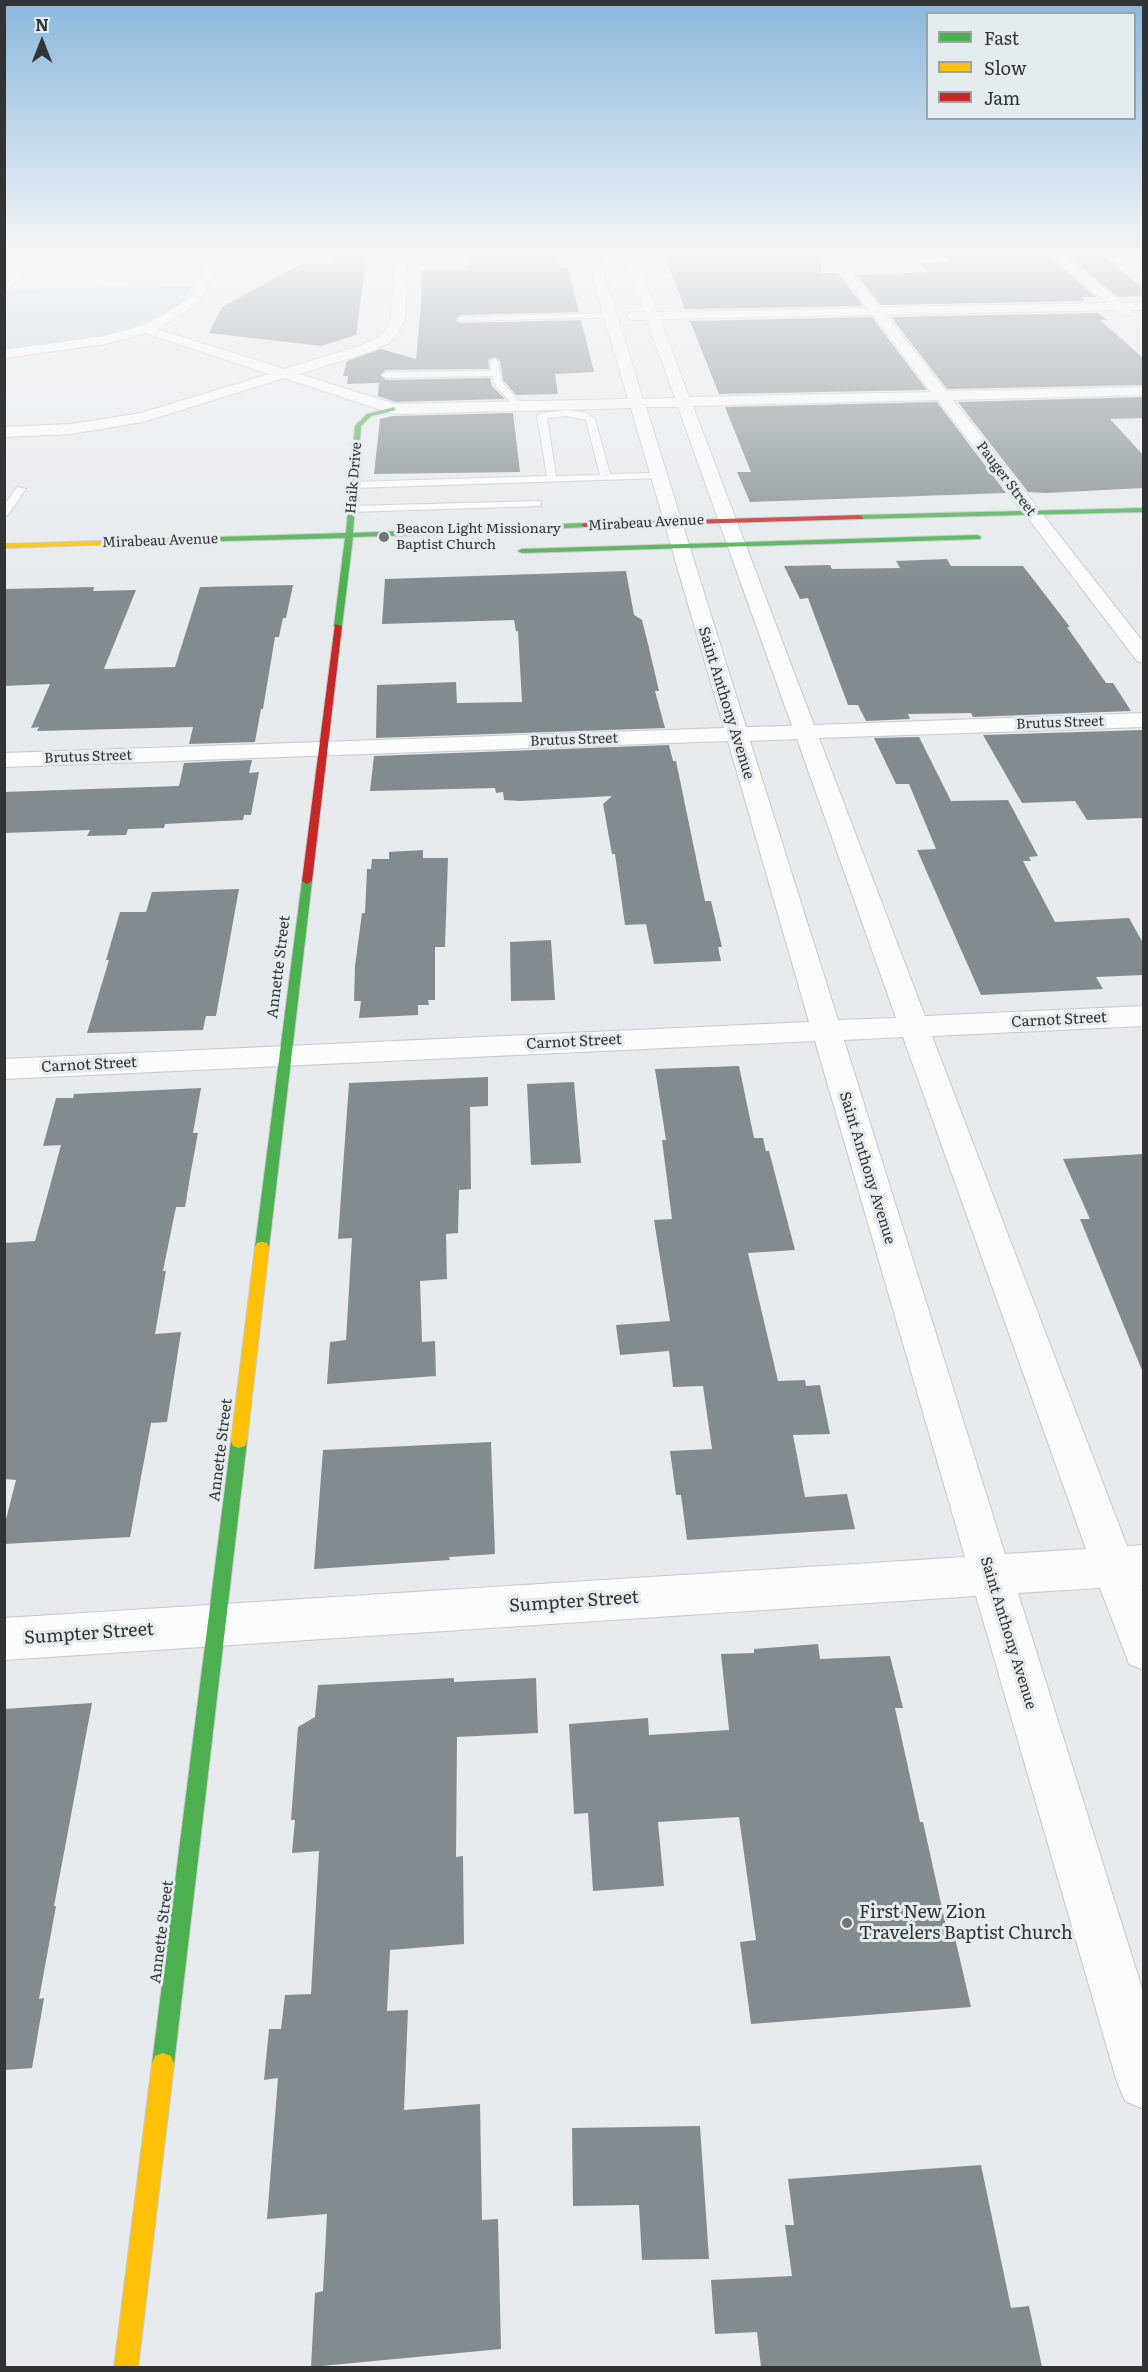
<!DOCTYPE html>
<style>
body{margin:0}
#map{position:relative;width:1148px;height:2372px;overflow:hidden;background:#e7ebed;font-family:Literata,serif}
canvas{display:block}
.frame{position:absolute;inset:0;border:6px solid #313335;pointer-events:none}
.legend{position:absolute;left:926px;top:12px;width:210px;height:108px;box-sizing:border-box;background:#e5ecef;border:2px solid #9da2a5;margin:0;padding:8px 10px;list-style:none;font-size:18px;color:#313335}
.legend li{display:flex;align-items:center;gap:12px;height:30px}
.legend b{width:30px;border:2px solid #9da2a5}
.north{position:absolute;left:12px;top:12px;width:60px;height:60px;-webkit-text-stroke:4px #e5ecef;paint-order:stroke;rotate:0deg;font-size:16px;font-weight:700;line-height:24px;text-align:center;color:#313335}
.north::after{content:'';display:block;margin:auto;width:21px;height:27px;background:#313335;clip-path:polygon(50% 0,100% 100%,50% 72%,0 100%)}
</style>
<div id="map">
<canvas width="1148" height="2372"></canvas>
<div class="frame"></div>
<ul class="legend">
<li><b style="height:8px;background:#4caf50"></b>Fast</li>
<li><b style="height:8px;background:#ffc107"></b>Slow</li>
<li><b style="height:8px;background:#c62828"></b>Jam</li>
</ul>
<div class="north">N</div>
</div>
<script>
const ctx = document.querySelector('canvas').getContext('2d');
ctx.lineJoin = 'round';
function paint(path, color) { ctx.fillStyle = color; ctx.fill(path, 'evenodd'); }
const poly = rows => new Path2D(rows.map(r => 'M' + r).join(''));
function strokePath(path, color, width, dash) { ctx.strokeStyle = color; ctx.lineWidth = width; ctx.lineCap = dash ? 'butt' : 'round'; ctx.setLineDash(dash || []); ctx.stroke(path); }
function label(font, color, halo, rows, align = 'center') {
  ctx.font = font + ' Literata,serif'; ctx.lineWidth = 6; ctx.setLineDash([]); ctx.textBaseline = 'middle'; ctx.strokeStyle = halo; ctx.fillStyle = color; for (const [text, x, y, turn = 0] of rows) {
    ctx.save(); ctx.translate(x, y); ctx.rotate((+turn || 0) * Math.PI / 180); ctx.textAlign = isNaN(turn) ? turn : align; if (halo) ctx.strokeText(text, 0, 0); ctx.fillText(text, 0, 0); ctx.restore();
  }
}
const green = poly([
 [192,286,186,298,178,306,135,327,81,341,5,352,4,292,14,289]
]);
const building = poly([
 [336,254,367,254,356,335,321,346,209,333,222,307,301,264,334,264],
 [469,254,553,254,554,257,558,257,560,268,568,268,579,312,461,315,455,320,461,323,581,320,594,372,555,374,558,394,516,395,503,380,500,361,495,357,488,360,489,369,386,370,380,375,386,380,490,378,492,386,505,399,395,402,378,396,379,383,347,384,348,376,343,376,347,361,381,349,416,359,421,305,422,270,465,270,465,265,470,265],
 [664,254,821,254,821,273,838,273,863,306,685,309],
 [944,254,1047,254,1096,297,1081,297,1085,301,881,305,857,275,929,272,921,263,950,262],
 [1065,254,1103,254,1143,289,1143,296,1118,297],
 [1098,313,1107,320,1100,320,1143,358,1143,385,947,389,891,317],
 [872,317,927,390,719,394,690,321],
 [1143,397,1143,418,1110,419,1143,455,1143,488,1046,493,1028,492,958,402],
 [937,402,1006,493,750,502,737,472,751,472,725,407],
 [513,413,520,472,374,474,380,419,392,416],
 [947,559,951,566,1023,566,1070,627,1067,627,1106,683,1113,683,1131,711,973,717,971,713,908,714,910,719,866,721,858,705,848,705,808,598,800,599,784,566,830,565,832,569,900,568,896,561],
 [626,571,634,615,642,620,649,648,659,691,655,691,665,728,376,738,377,685,456,682,457,703,522,702,518,631,516,631,514,620,382,624,385,579],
 [293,585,286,618,283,618,279,637,275,637,263,709,261,709,255,742,189,744,193,727,37,731,39,727,31,728,50,684,4,686,4,589,94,587,93,591,136,590,104,669,175,667,200,587],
 [1143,730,1143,818,1087,820,1075,801,1022,803,983,735],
 [919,737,951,801,1008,800,1038,856,1029,857,1031,861,1023,861,1055,922,1129,918,1143,943,1143,975,1096,977,1103,989,981,995,917,850,936,849,909,784,896,784,874,738],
 [669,745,673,761,676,761,705,901,711,901,722,947,718,947,721,961,654,964,646,924,625,925,615,854,612,854,603,804,612,796,520,801,504,800,503,792,496,793,495,788,370,791,374,756],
 [252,760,249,773,259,772,251,815,244,815,243,820,165,824,164,828,128,829,126,835,87,836,90,830,4,833,4,792,179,786,184,763],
 [423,850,423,858,448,858,445,947,435,947,435,1000,428,1000,429,1005,418,1005,418,1015,359,1018,361,1001,354,1001,355,966,362,913,365,913,367,869,371,869,372,859,389,859,389,852],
 [239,889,216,1016,206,1016,203,1030,87,1033,109,960,106,960,120,912,146,912,152,892],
 [551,940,555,1000,511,1001,510,942],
 [739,1066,754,1138,763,1138,766,1151,769,1151,795,1250,748,1253,778,1381,805,1380,806,1386,820,1385,830,1434,793,1435,805,1497,847,1494,855,1529,687,1540,681,1495,676,1495,670,1451,712,1449,703,1386,673,1387,669,1351,620,1355,616,1325,670,1321,654,1220,672,1219,662,1140,666,1140,655,1069],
 [488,1077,488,1106,470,1107,471,1189,459,1190,458,1233,446,1234,447,1279,420,1281,422,1342,435,1341,436,1376,327,1384,330,1342,346,1340,352,1238,338,1239,349,1083],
 [574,1082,581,1163,531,1165,527,1084],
 [201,1088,193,1133,198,1133,191,1171,185,1207,176,1207,163,1271,166,1271,155,1334,181,1332,167,1422,151,1423,130,1537,4,1544,4,1527,16,1480,4,1479,4,1243,35,1241,61,1145,43,1146,56,1098,73,1098,74,1094],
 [1143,1154,1143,1370,1142,1370,1080,1219,1090,1219,1063,1159],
 [491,1442,495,1554,449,1557,450,1560,314,1569,323,1450],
 [818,1644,820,1659,890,1656,903,1708,895,1708,920,1822,923,1822,946,1926,952,1925,971,2007,751,2024,740,1942,756,1940,739,1817,658,1822,664,1886,593,1891,588,1813,574,1814,569,1724,648,1718,649,1735,729,1730,721,1654,754,1653,754,1649],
 [454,1678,454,1682,536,1678,538,1733,457,1737,456,1857,463,1856,464,1944,390,1950,387,2011,408,2010,404,2110,480,2104,482,2220,498,2219,501,2349,311,2367,315,2293,323,2291,327,2214,267,2219,278,2078,264,2080,269,2029,281,2029,285,1995,311,1994,319,1851,292,1853,295,1820,291,1820,298,1727,315,1717,318,1685],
 [92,1703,54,1906,56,1906,39,1999,44,1998,32,2068,4,2070,4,1709],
 [700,2126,709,2259,642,2260,639,2205,573,2206,572,2128],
 [981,2165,1011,2308,1029,2306,1042,2367,761,2367,757,2332,715,2334,711,2280,792,2276,785,2225,794,2225,788,2179]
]);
const lane = poly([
 [612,313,616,315,615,317,461,321,457,319,461,317,612,313],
 [494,359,498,361,501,381,522,404,522,408,516,408,494,384,492,376,386,378,382,375,386,372,491,371,490,361,494,359],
 [567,410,587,413,595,419,610,474,658,473,663,476,661,478,353,488,348,485,353,482,547,476,537,416,542,413,567,410],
 [567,416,586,420,600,475,556,476,547,418,567,416],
 [17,487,26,489,8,515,4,516,4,505,17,487],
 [537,501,541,502,541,506,351,512,346,509,351,506,537,501]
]);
const street = poly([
 [26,254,38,254,8,290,4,291,4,279,26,254],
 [211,254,223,254,199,303,157,329,284,369,359,346,377,338,385,331,391,318,396,254,408,254,405,318,396,336,387,344,369,352,299,374,395,404,628,399,586,254,598,254,643,399,675,398,647,320,632,320,626,316,632,312,644,312,623,254,635,254,657,312,867,308,826,254,838,254,848,267,862,259,860,254,872,254,874,260,872,262,854,274,880,307,1107,303,1049,254,1062,254,1122,303,1144,302,1144,310,1131,310,1131,315,1126,316,1116,310,886,315,946,391,1144,387,1144,395,953,400,1144,643,1144,663,1137,661,938,400,693,406,814,725,1144,713,1144,727,819,738,925,1016,1144,1006,1144,1026,932,1036,1127,1546,1144,1545,1144,1585,1141,1585,1144,1590,1144,1670,1129,1664,1100,1588,1018,1593,1144,1995,1144,2109,1125,2101,1117,2082,976,1596,4,1660,4,1618,965,1557,815,1041,4,1079,4,1059,809,1022,728,741,4,767,4,753,724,728,631,408,394,414,284,378,143,422,71,434,4,437,4,427,71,424,141,413,269,374,145,333,105,344,4,358,4,350,104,336,140,326,160,317,190,298,211,254],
 [873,315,931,392,689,397,660,319,873,315],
 [646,407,678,407,792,726,746,727,646,407],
 [797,739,896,1018,838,1020,750,741,797,739],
 [903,1037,1086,1549,1005,1554,844,1040,903,1037]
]);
const fast = poly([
 [394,407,396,410,371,416,361,426,353,533,585,523,589,525,585,527,460,534,353,537,342,626,338,628,334,626,345,538,184,542,180,540,184,538,346,533,355,426,367,414,394,407],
 [1144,508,1144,512,859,519,855,517,859,515,1144,508],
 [977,535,981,537,980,539,522,553,518,551,522,549,977,535],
 [307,878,312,881,269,1247,267,1251,262,1252,257,1251,255,1247,302,881,307,878],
 [239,1434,245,1436,247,1441,174,2064,171,2072,163,2075,155,2072,152,2064,231,1441,233,1436,239,1434]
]);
const slow = poly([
 [187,538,187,542,184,542,4,548,4,544,187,538],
 [262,1242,267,1243,269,1247,247,1441,245,1446,239,1448,233,1446,231,1441,255,1247,257,1243,262,1242],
 [163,2053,171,2056,174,2064,138,2368,114,2368,152,2064,155,2056,163,2053]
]);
const jam = poly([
 [859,515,863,517,862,519,585,527,581,525,585,523,859,515],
 [335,624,342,626,312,881,307,884,302,881,335,624]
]);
const markers = [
 [384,537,6,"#717375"],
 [847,1923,6,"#717375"]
];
const farStreetnames = [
 ["Haik Drive",354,478,-85],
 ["Pauger Street",1006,479,53],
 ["Mirabeau Avenue",646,523,-3],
 ["Mirabeau Avenue",160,541,-2],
 ["Brutus Street",1060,723,-2],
 ["Brutus Street",574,740,-2],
 ["Brutus Street",88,757,-2]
];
const farPoinames = [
 ["Beacon Light Missionary",396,529],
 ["Baptist Church",396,545]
];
const streetNames = [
 ["Saint Anthony Avenue",726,703,73],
 ["Annette Street",279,967,-83],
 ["Carnot Street",1059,1020,-3],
 ["Carnot Street",574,1042,-3],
 ["Carnot Street",89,1065,-3],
 ["Saint Anthony Avenue",867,1168,73],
 ["Annette Street",221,1450,-83],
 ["Saint Anthony Avenue",1008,1633,73],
 ["Annette Street",162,1932,-83]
];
const nearStreetnames = [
 ["Sumpter Street",574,1602,-4],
 ["Sumpter Street",89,1634,-4]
];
const nearPoinames = [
 ["First New Zion",859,1913],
 ["Travelers Baptist Church",859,1934]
];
paint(green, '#c2d4dd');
paint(building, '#828c90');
strokePath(lane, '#c6c9cb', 2);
strokePath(street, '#c6c9cb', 2);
strokePath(fast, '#c6c9cb', 2);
strokePath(slow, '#c6c9cb', 2);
strokePath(jam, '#c6c9cb', 2);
paint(lane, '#fbfcfc');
paint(street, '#fbfcfc');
paint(fast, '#4caf50');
paint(slow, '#ffc107');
paint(jam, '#c62828');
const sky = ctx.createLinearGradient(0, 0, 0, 586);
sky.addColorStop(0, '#8ab7dc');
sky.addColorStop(0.43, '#f4f6f7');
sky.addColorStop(1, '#f4f6f700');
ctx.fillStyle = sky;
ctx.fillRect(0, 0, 1148, 586);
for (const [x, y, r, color] of markers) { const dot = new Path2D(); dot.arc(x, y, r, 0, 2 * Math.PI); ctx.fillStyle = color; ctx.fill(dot); strokePath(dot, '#e5ecef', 2); }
label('14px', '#313335', '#e5ecef', farStreetnames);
label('14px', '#313335', '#e5ecef', farPoinames, 'left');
label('15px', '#313335', '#e5ecef', streetNames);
label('18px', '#313335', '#e5ecef', nearStreetnames);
label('18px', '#313335', '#e5ecef', nearPoinames, 'left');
</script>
